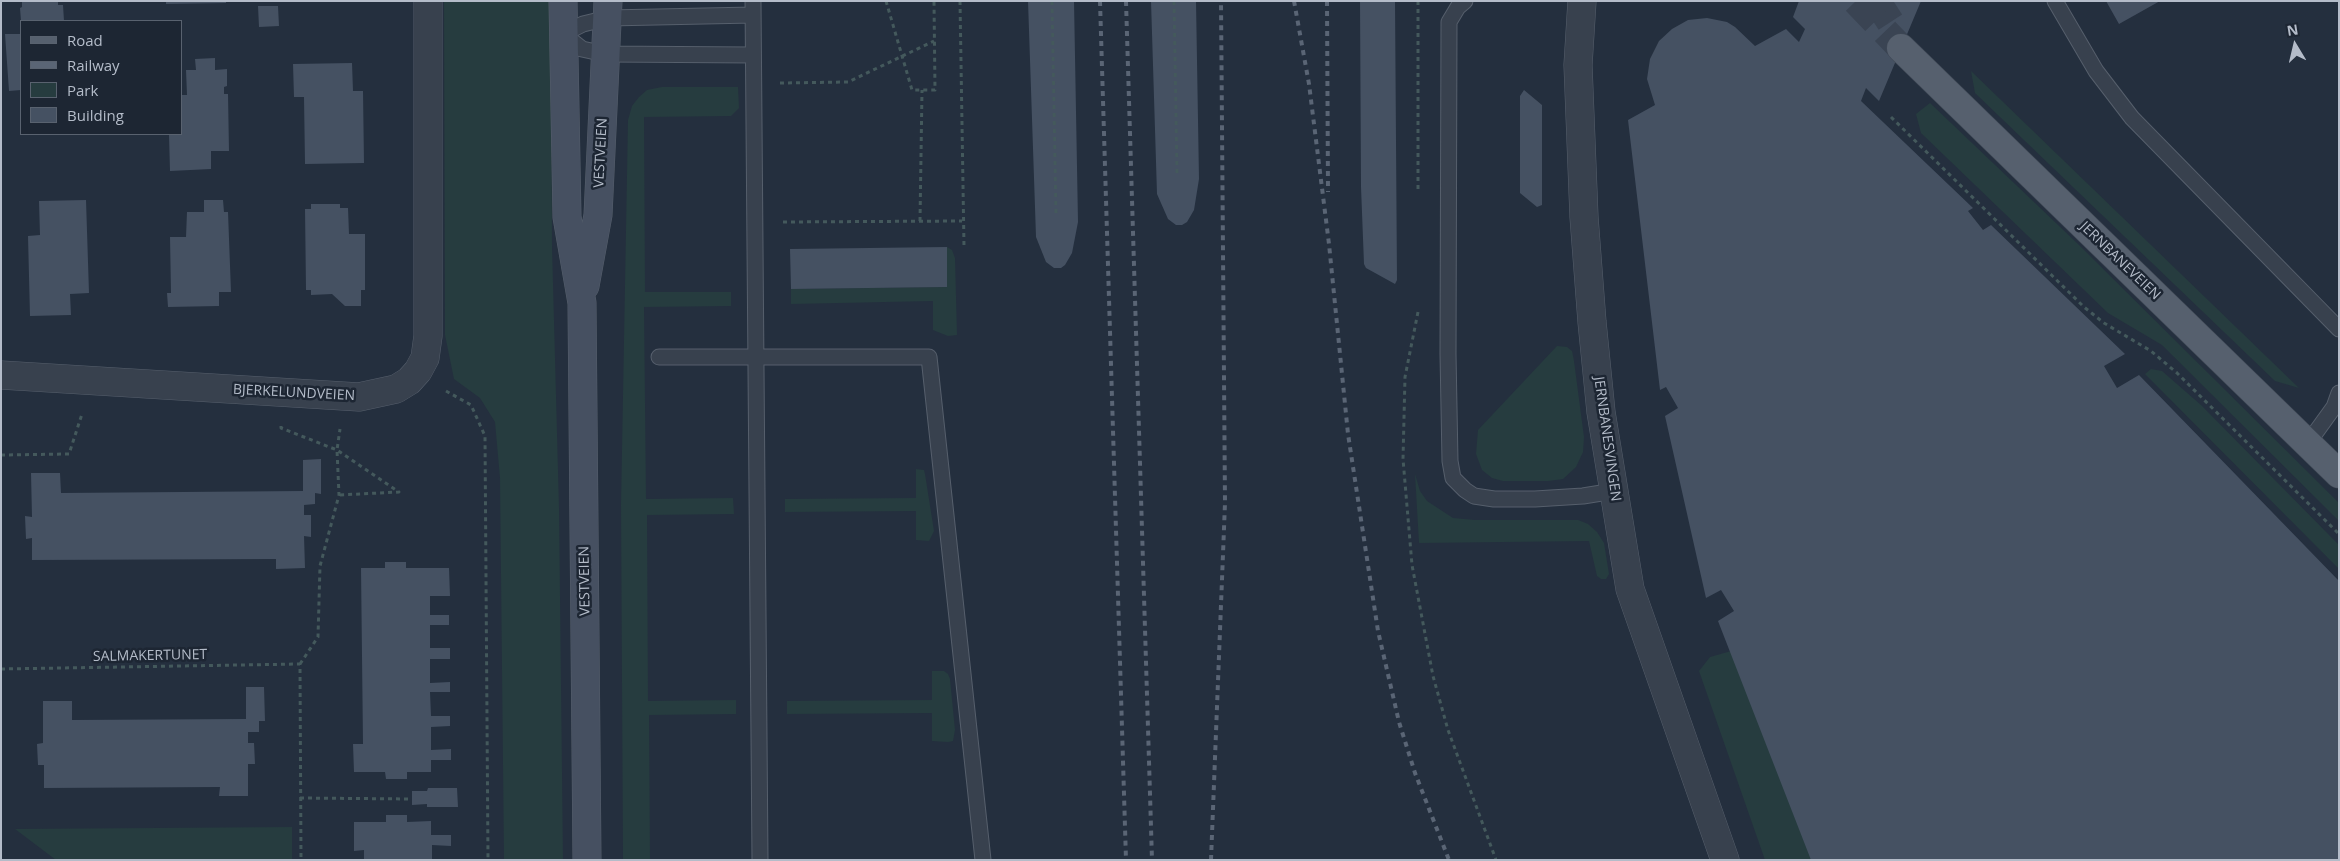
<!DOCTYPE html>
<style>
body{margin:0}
#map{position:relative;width:2340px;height:861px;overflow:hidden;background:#242f3e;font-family:"Open Sans",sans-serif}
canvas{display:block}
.frame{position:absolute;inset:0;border:2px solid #b4bcc9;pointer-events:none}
.legend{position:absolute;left:20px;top:20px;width:162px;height:115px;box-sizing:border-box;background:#1d2633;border:1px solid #59626f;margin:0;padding:6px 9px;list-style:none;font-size:15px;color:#b4bcc9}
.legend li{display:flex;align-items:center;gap:10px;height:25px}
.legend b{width:25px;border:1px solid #59626f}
.north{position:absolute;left:2270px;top:20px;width:50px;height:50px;-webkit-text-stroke:4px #1d2633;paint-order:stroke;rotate:351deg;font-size:14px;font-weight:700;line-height:20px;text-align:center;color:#b4bcc9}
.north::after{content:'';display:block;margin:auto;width:18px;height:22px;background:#b4bcc9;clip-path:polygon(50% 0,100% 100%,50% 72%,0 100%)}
</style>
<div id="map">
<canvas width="2340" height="861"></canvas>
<div class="frame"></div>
<ul class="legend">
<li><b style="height:6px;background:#56606e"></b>Road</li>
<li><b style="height:6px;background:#5a6575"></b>Railway</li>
<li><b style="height:14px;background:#263c3f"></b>Park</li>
<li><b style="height:14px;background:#455162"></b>Building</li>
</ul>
<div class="north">N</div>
</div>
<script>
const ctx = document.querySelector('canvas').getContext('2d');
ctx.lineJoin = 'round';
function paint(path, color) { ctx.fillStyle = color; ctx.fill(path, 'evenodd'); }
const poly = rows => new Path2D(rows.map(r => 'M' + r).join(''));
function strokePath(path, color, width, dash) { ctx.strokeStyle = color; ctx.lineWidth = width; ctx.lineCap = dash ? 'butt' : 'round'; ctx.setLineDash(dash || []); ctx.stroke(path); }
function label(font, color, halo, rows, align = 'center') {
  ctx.font = font + ' "Open Sans",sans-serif'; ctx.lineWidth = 5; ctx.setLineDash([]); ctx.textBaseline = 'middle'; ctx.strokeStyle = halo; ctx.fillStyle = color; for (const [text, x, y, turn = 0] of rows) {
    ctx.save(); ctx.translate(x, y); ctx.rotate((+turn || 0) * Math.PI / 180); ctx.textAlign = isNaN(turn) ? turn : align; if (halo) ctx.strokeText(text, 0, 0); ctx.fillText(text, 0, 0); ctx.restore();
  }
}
const green = poly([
 [444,1,551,1,552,246,559,508,563,860,504,860,500,478,495,422,480,398,454,379,445,335],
 [1971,71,2299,388,2275,381,1975,93],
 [662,87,738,87,739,108,731,116,644,117,645,292,731,292,731,306,644,307,646,499,733,498,734,514,647,515,648,701,736,700,736,714,649,715,650,860,623,860,621,505,628,120,632,106,639,97,647,90],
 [1930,103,2078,244,2339,503,2339,521,2162,345,2108,313,1921,133,1916,114],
 [947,247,952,250,955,258,957,335,948,336,933,330,933,301,791,304,791,289,947,287],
 [1557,346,1567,347,1572,351,1574,361,1584,437,1583,452,1576,467,1563,479,1548,481,1503,481,1492,478,1482,470,1476,454,1478,430],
 [2151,369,2162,371,2201,405,2333,539,2339,545,2339,569,2145,374],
 [916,469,924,470,925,474,934,531,929,541,916,540,916,511,785,512,785,499,916,498],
 [1415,474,1420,491,1427,501,1453,518,1475,520,1578,520,1588,524,1597,532,1604,543,1609,574,1606,579,1601,579,1597,576,1589,541,1419,543],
 [1731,651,1813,860,1765,860,1699,671,1710,657],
 [932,671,944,671,948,674,950,679,955,730,953,741,948,742,932,741,932,713,787,714,787,701,932,700],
 [292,827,292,860,56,860,15,829]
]);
const building = poly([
 [22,1,58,1,58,5,63,5,64,21,21,21,20,8,22,7],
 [166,1,226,1,226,3,166,4],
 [1028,1,1074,1,1078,222,1072,253,1065,265,1061,268,1054,268,1046,262,1036,237],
 [1151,1,1196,1,1199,179,1194,210,1187,222,1182,225,1176,225,1168,219,1157,194],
 [1360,1,1395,1,1397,280,1395,284,1366,268,1364,264,1361,187],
 [1799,1,1921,1,1879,101,1866,88,1861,101,1973,208,1968,211,1983,230,1991,225,2125,354,2104,366,2117,388,2139,375,2339,581,2339,860,1811,860,1718,621,1734,611,1721,590,1706,598,1665,416,1678,408,1666,387,1660,390,1628,120,1655,105,1647,79,1650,59,1659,41,1672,29,1688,20,1707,18,1727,22,1735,27,1755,46,1786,29,1799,42,1805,29,1793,17],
 [2106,1,2160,1,2119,24],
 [258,6,278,6,279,26,259,27],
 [5,34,21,34,21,90,9,91],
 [215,58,215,70,227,69,227,86,224,87,224,94,228,94,229,151,211,151,211,169,170,171,169,134,181,134,181,95,187,95,186,70,196,70,195,59],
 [352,63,353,91,363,91,364,163,305,164,304,97,294,97,293,64],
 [1524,90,1542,105,1542,205,1537,207,1520,193,1520,96],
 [86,200,89,293,70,294,71,315,30,316,28,236,40,235,39,201],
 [204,200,223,200,224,212,228,212,231,292,219,292,219,306,168,307,167,293,171,293,170,237,186,237,187,212,204,212],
 [311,204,340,204,340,208,348,208,349,234,365,234,365,290,361,290,361,306,345,306,332,294,311,295,311,290,306,290,305,209,311,209],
 [947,247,947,287,791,289,790,249],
 [321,459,321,494,315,493,315,504,304,505,304,515,311,515,311,537,304,536,305,568,276,569,276,559,32,560,32,538,26,539,25,516,32,517,31,473,60,473,61,493,303,491,303,460],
 [385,562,406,562,406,568,449,568,450,596,430,596,430,615,449,615,449,625,430,625,430,648,450,648,450,659,430,659,430,683,450,682,450,692,430,692,431,716,450,716,450,726,431,727,431,750,451,749,451,760,431,760,431,772,407,772,407,779,386,779,385,772,354,772,353,744,363,744,361,568,385,568],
 [246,687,264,687,265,721,259,721,259,732,248,732,248,743,254,743,255,764,248,764,248,796,219,796,220,787,44,788,44,765,38,765,37,744,43,743,43,701,72,701,72,720,246,719],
 [428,788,457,788,458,807,427,807,427,804,412,805,412,791,427,791],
 [386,815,407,815,407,822,431,821,431,835,451,835,451,846,432,845,432,860,364,860,364,850,354,851,354,822,386,822]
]);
const streetTunnel = poly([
 [1871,18,1897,1]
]);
const primaryTunnel = poly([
 [1856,1,1901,48]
]);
const path = poly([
 [886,1,912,90,935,90,934,1],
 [960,1,964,247],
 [1052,1,1056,215],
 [1174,1,1177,174],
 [1418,1,1418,189],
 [780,83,848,82,934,41],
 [1891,117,2084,307,2104,323,2151,351,2177,373,2339,534],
 [920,221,922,90],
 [783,222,962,221],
 [1418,312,1405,377,1403,459,1412,565,1433,676,1448,730,1496,860],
 [446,391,471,405,485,436,488,860],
 [281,426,281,428,337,450,399,492,339,495],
 [1,455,69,454,82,414],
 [300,664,318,637,320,566,339,495,337,450,340,429],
 [1,669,300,664,301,860],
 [300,798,412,799]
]);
const lane = poly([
 [753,1,760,860],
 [1465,1,1458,7,1449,22,1448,354,1450,461,1453,478,1465,490,1474,496,1494,499,1535,499,1583,496,1614,491],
 [2055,1,2096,71,2132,118,2339,329],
 [753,15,608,18,583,24,563,34,582,49,605,54,753,55],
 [659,357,929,357,983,860],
 [2308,443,2334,407,2339,393]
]);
const street = poly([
 [1582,1,1578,65,1584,217,1592,322,1601,412,1630,589,1725,860],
 [1,375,359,397,396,389,409,381,418,371,425,358,428,336,428,1]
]);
const secondary = poly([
 [563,1,567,217,582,303,587,860],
 [585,286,598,215,608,1]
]);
const primary = poly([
 [1901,48,2339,474]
]);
const rail = poly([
 [1100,1,1126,860],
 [1126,1,1152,860],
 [1294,1,1309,84,1329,244,1348,434,1378,631,1399,722,1415,773,1449,860],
 [1327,1,1328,192],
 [1211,860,1225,503,1221,1]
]);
const streetNames = [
 ["VESTVEIEN",601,153,-87],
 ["JERNBANEVEIEN",2120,261,44],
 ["BJERKELUNDVEIEN",294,393,3],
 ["JERNBANESVINGEN",1607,439,82],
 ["VESTVEIEN",585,581,-91],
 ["SALMAKERTUNET",150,656,-1]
];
paint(green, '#263c3f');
paint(building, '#455162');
strokePath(streetTunnel, '#3a4453', 28, [28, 14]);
strokePath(primaryTunnel, '#3a4453', 28, [28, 14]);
strokePath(lane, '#565f6c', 17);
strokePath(street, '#565f6c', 29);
strokePath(secondary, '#565f6c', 29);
strokePath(primary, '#414a57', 29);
strokePath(path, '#44595c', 3, [4, 4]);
strokePath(lane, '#38414e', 15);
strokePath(street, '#38414e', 28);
strokePath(secondary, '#465061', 28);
strokePath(primary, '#56606e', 28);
strokePath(rail, '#5a6575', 4, [5, 5]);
label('14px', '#b4bcc9', '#1d2633', streetNames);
</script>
